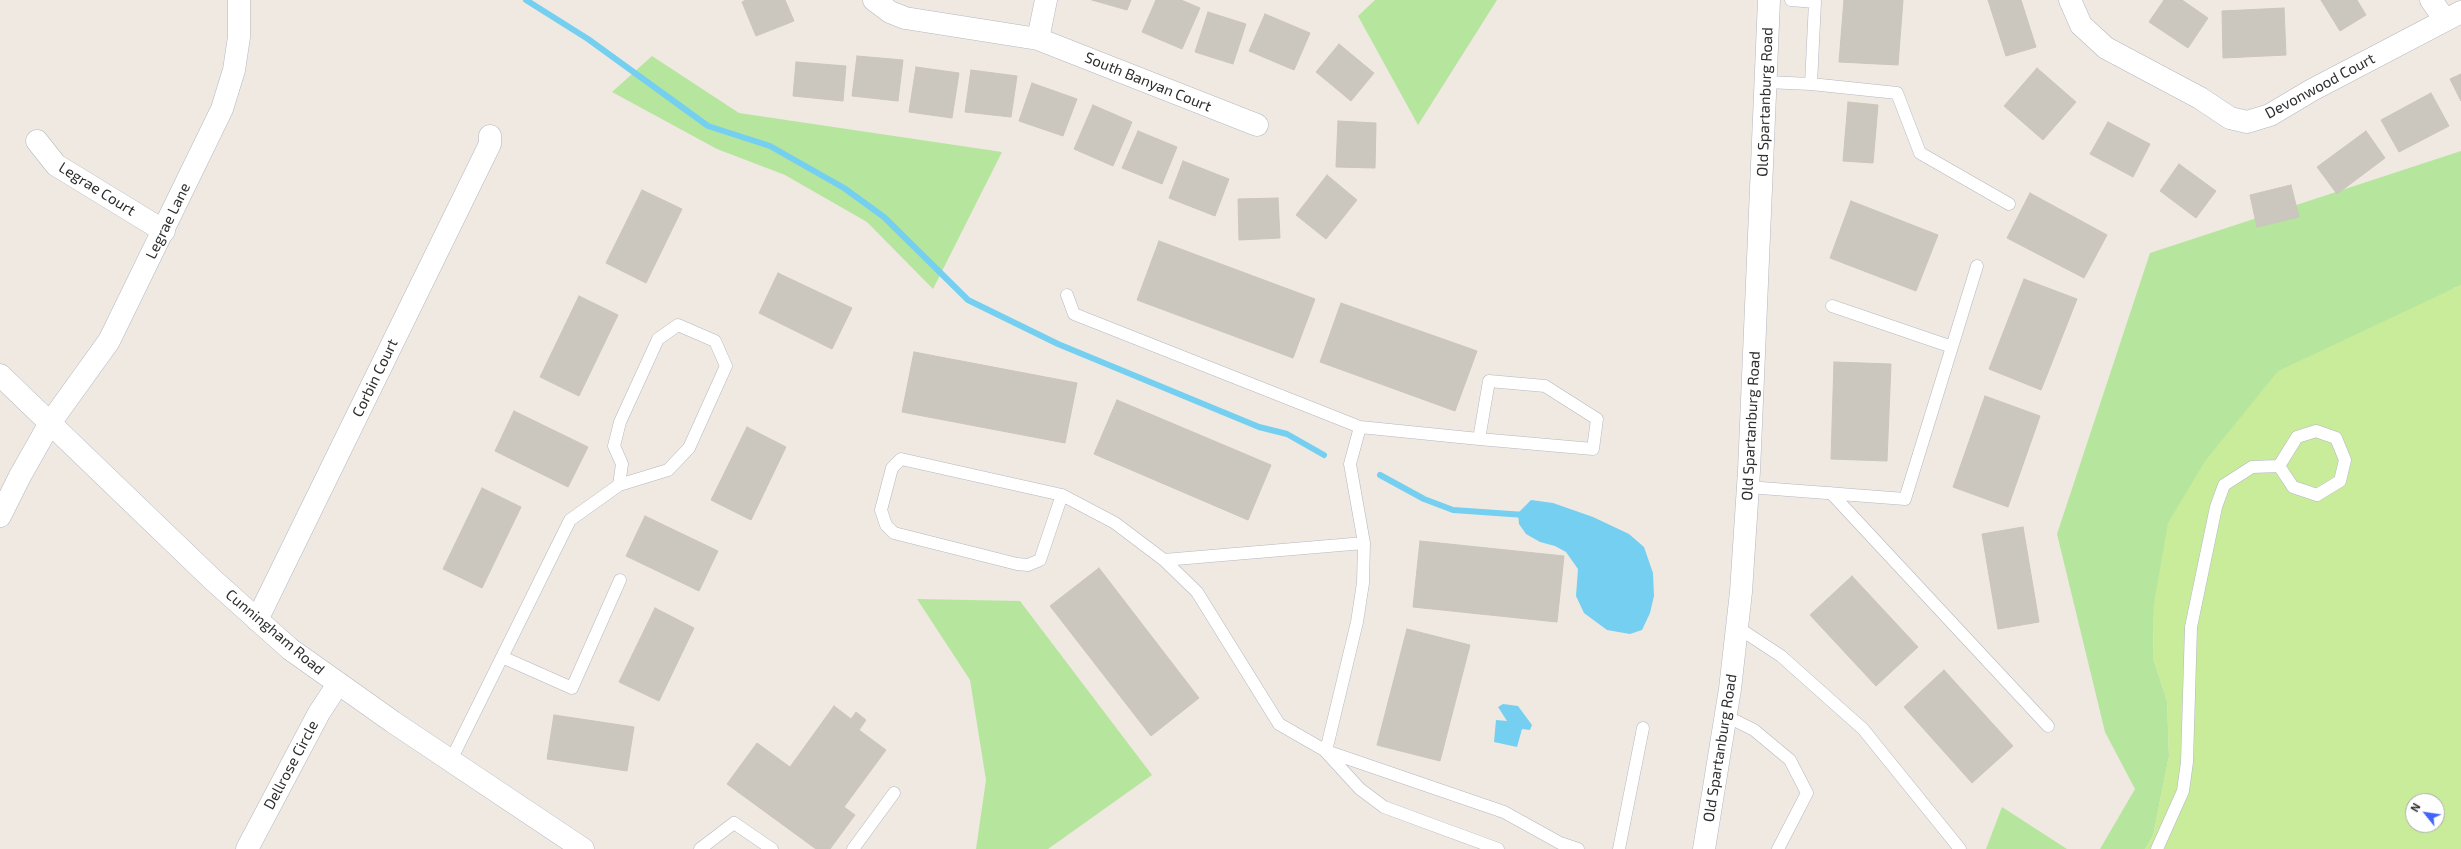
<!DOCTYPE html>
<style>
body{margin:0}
#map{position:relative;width:2461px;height:849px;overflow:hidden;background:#efe9e1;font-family:"Exo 2",sans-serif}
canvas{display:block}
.north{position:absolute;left:2405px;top:793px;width:40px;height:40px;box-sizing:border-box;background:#fff;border:1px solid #ababab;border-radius:50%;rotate:300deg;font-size:11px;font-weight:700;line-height:16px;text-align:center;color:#2e2e2e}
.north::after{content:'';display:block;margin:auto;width:14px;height:18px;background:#4264fb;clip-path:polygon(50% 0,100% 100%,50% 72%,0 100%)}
</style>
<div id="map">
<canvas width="2461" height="849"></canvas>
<div class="north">N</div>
</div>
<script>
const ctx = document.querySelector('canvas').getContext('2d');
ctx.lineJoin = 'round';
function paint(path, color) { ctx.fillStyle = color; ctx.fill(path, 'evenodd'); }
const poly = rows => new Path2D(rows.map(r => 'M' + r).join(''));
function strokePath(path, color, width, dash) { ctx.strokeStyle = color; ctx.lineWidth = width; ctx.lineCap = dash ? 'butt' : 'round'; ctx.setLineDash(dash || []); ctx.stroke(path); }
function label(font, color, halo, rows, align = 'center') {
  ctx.font = font + ' "Exo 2",sans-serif'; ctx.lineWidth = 3; ctx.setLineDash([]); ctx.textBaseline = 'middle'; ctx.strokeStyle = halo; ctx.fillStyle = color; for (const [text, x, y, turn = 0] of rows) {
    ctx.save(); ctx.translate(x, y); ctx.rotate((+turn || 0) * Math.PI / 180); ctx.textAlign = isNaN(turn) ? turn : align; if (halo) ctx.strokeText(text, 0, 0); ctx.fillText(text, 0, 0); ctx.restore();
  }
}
const green = poly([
 [1375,0,1497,0,1418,125,1358,16],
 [652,56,739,113,1002,152,933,289,867,222,785,175,717,149,612,92],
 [2461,151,2461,285,2454,288,2154,603,2153,658,2167,701,2169,756,2153,836,2145,849,2100,849,2135,789,2105,732,2057,534,2150,253],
 [917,599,1020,601,1152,775,1048,849,976,849,986,780,970,680],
 [2002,807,2067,849,1986,849]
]);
const pitch = poly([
 [2461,285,2461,849,2145,849,2153,836,2169,756,2167,701,2153,658,2154,603,2168,523,2205,461,2278,371],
 [2413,801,2437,801,2437,825,2413,825]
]);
const water = poly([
 [1531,500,1553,503,1593,517,1629,534,1644,547,1653,573,1654,596,1650,613,1642,630,1630,634,1607,630,1584,613,1576,596,1578,569,1566,552,1555,546,1540,542,1526,534,1519,524,1518,513],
 [1503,704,1518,706,1532,725,1530,730,1522,729,1517,747,1494,742,1496,720,1507,721,1498,707]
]);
const stream = poly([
 [526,0,588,39,708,126,770,146,844,188,884,217,968,300,1058,344,1259,427,1287,434,1324,455],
 [1380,475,1424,499,1453,510,1525,515]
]);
const building = poly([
 [746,0,785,0,794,21,756,36,742,2,746,0],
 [1092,0,1131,0,1127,10,1092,0],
 [1156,0,1181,0,1200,8,1182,49,1142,32,1156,0],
 [1844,0,1903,0,1898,65,1839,62,1844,0],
 [1988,0,2021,0,2036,47,2006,56,1988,0],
 [2164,0,2182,0,2208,18,2188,48,2149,22,2164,0],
 [2321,0,2357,0,2366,15,2340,31,2321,0],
 [2284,8,2286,55,2223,58,2222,11,2284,8],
 [1208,12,1246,24,1233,64,1195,52,1208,12],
 [1265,14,1310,33,1294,70,1249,51,1265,14],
 [1339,44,1374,73,1351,101,1316,72,1339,44],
 [857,56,903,60,898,101,852,96,857,56],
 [796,62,846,66,843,101,793,96,796,62],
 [916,67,959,73,952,118,909,112,916,67],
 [2037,68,2076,102,2043,140,2004,106,2037,68],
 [971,70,1017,76,1011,117,965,112,971,70],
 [2461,74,2461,101,2450,79,2461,74],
 [1032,83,1077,99,1063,136,1019,121,1032,83],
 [2431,93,2449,126,2399,152,2381,120,2431,93],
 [1848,102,1878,105,1873,163,1843,161,1848,102],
 [1093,105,1132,122,1113,166,1074,149,1093,105],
 [1338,121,1376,123,1375,168,1336,167,1338,121],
 [2108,122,2150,144,2133,177,2090,154,2108,122],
 [1138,131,1177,147,1162,184,1122,168,1138,131],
 [2366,131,2385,158,2337,194,2317,167,2366,131],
 [1183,161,1229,179,1215,216,1169,198,1183,161],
 [2179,164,2216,191,2196,218,2160,191,2179,164],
 [1327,175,1357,200,1326,239,1296,215,1327,175],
 [2291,185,2299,217,2257,227,2250,195,2291,185],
 [642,190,682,209,646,283,606,263,642,190],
 [2030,193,2107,235,2084,278,2007,238,2030,193],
 [1278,198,1280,238,1239,240,1238,199,1278,198],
 [1851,201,1938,235,1916,291,1830,258,1851,201],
 [1159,241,1315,299,1293,358,1137,300,1159,241],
 [778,273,852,308,832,349,759,313,778,273],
 [2024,279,2077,299,2041,390,1989,369,2024,279],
 [579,296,618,315,579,396,540,377,579,296],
 [1341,303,1477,351,1455,411,1320,362,1341,303],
 [914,352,1077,383,1065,443,902,412,914,352],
 [1834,362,1891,364,1887,461,1831,459,1834,362],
 [1985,396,2040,416,2008,507,1953,487,1985,396],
 [1117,400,1271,465,1248,520,1094,454,1117,400],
 [514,411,588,447,568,487,495,451,514,411],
 [747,427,786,447,751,520,711,500,747,427],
 [482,488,521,507,482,588,443,569,482,488],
 [645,516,718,551,699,591,626,556,645,516],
 [2023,527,2039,622,1998,629,1982,534,2023,527],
 [1420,541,1564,556,1557,622,1413,607,1420,541],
 [1099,568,1199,698,1151,736,1050,606,1099,568],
 [1852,576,1918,647,1876,686,1810,615,1852,576],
 [655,608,694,628,659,701,619,682,655,608],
 [1407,629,1470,645,1440,761,1377,745,1407,629],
 [1944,670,2013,746,1972,783,1904,707,1944,670],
 [834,706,851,719,856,712,866,720,859,730,886,750,844,807,855,815,830,849,816,849,727,784,757,743,790,767,834,706],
 [554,715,634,727,627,771,547,759,554,715]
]);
const service = poly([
 [1791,0,1815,2,1811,84],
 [1766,82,1811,84,1897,93,1920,153,2009,204],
 [1067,295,1074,314,1360,427,1350,464,1364,543],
 [1832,306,1952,347],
 [1360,427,1479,439,1593,449,1597,419,1545,386,1489,381,1479,439],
 [2316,431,2336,438,2345,460,2340,481,2317,495,2293,487,2279,466,2297,437,2316,431],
 [1748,487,1905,499,1977,266],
 [1831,493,2048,726],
 [1062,495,1040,560,1028,565,1017,564,894,533,886,525,881,510,892,468,901,459,1062,495,1115,523,1164,560,1197,592,1279,724,1326,751,1504,812,1560,843,1578,849],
 [1164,560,1364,543,1363,583,1357,622,1326,751],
 [1737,627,1781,656,1863,729,1960,849],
 [502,657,572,688,620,580],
 [1726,716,1754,730,1790,760,1807,793,1778,849],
 [1326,752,1360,789,1384,807,1498,849],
 [451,760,570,520,619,485,668,470,689,448,726,366,715,341,678,325,658,339,620,422,614,446,622,464,619,485],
 [700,849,734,823,772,849],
 [853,849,894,793],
 [1619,849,1643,728],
 [2157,849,2183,791,2187,762,2191,627,2216,507,2224,485,2252,467,2279,466]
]);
const minor = poly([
 [874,0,890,12,905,18,1038,39,1257,125],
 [2070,0,2081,25,2106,48,2200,98,2230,118,2247,122,2270,115,2312,90,2461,12],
 [2431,0,2445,20],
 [1038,39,1046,0],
 [37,141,56,165,164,231],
 [0,375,212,579,290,649,393,722,583,849],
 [0,516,20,476,50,423,109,341,222,109,234,70,239,37,239,0],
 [257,620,490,144,490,136],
 [247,849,319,713,338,684]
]);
const secondary = poly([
 [1704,849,1730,689,1741,592,1749,471,1769,0]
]);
const streetNames = [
 ["South Banyan Court",1148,82,22],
 ["Devonwood Court",2320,86,-28],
 ["Old Spartanburg Road",1765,102,-88],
 ["Legrae Court",97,189,32],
 ["Legrae Lane",168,221,-64],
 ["Corbin Court",375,378,-64],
 ["Old Spartanburg Road",1751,426,-87],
 ["Cunningham Road",275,632,40],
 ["Old Spartanburg Road",1720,748,-81],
 ["Dellrose Circle",291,765,-62]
];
paint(green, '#b6e59e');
paint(pitch, '#c9ec9a');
paint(water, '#75cff0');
strokePath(stream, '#75cff0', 6);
paint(building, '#cbc7bf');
strokePath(building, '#cbc5ba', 1);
strokePath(service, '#b4b7c1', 13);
strokePath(minor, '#b4b7c1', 23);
strokePath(secondary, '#b4b7c1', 23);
strokePath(service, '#fff', 12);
strokePath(minor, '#fff', 22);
strokePath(secondary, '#fff', 22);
label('15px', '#2e2e2e', '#fff', streetNames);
</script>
